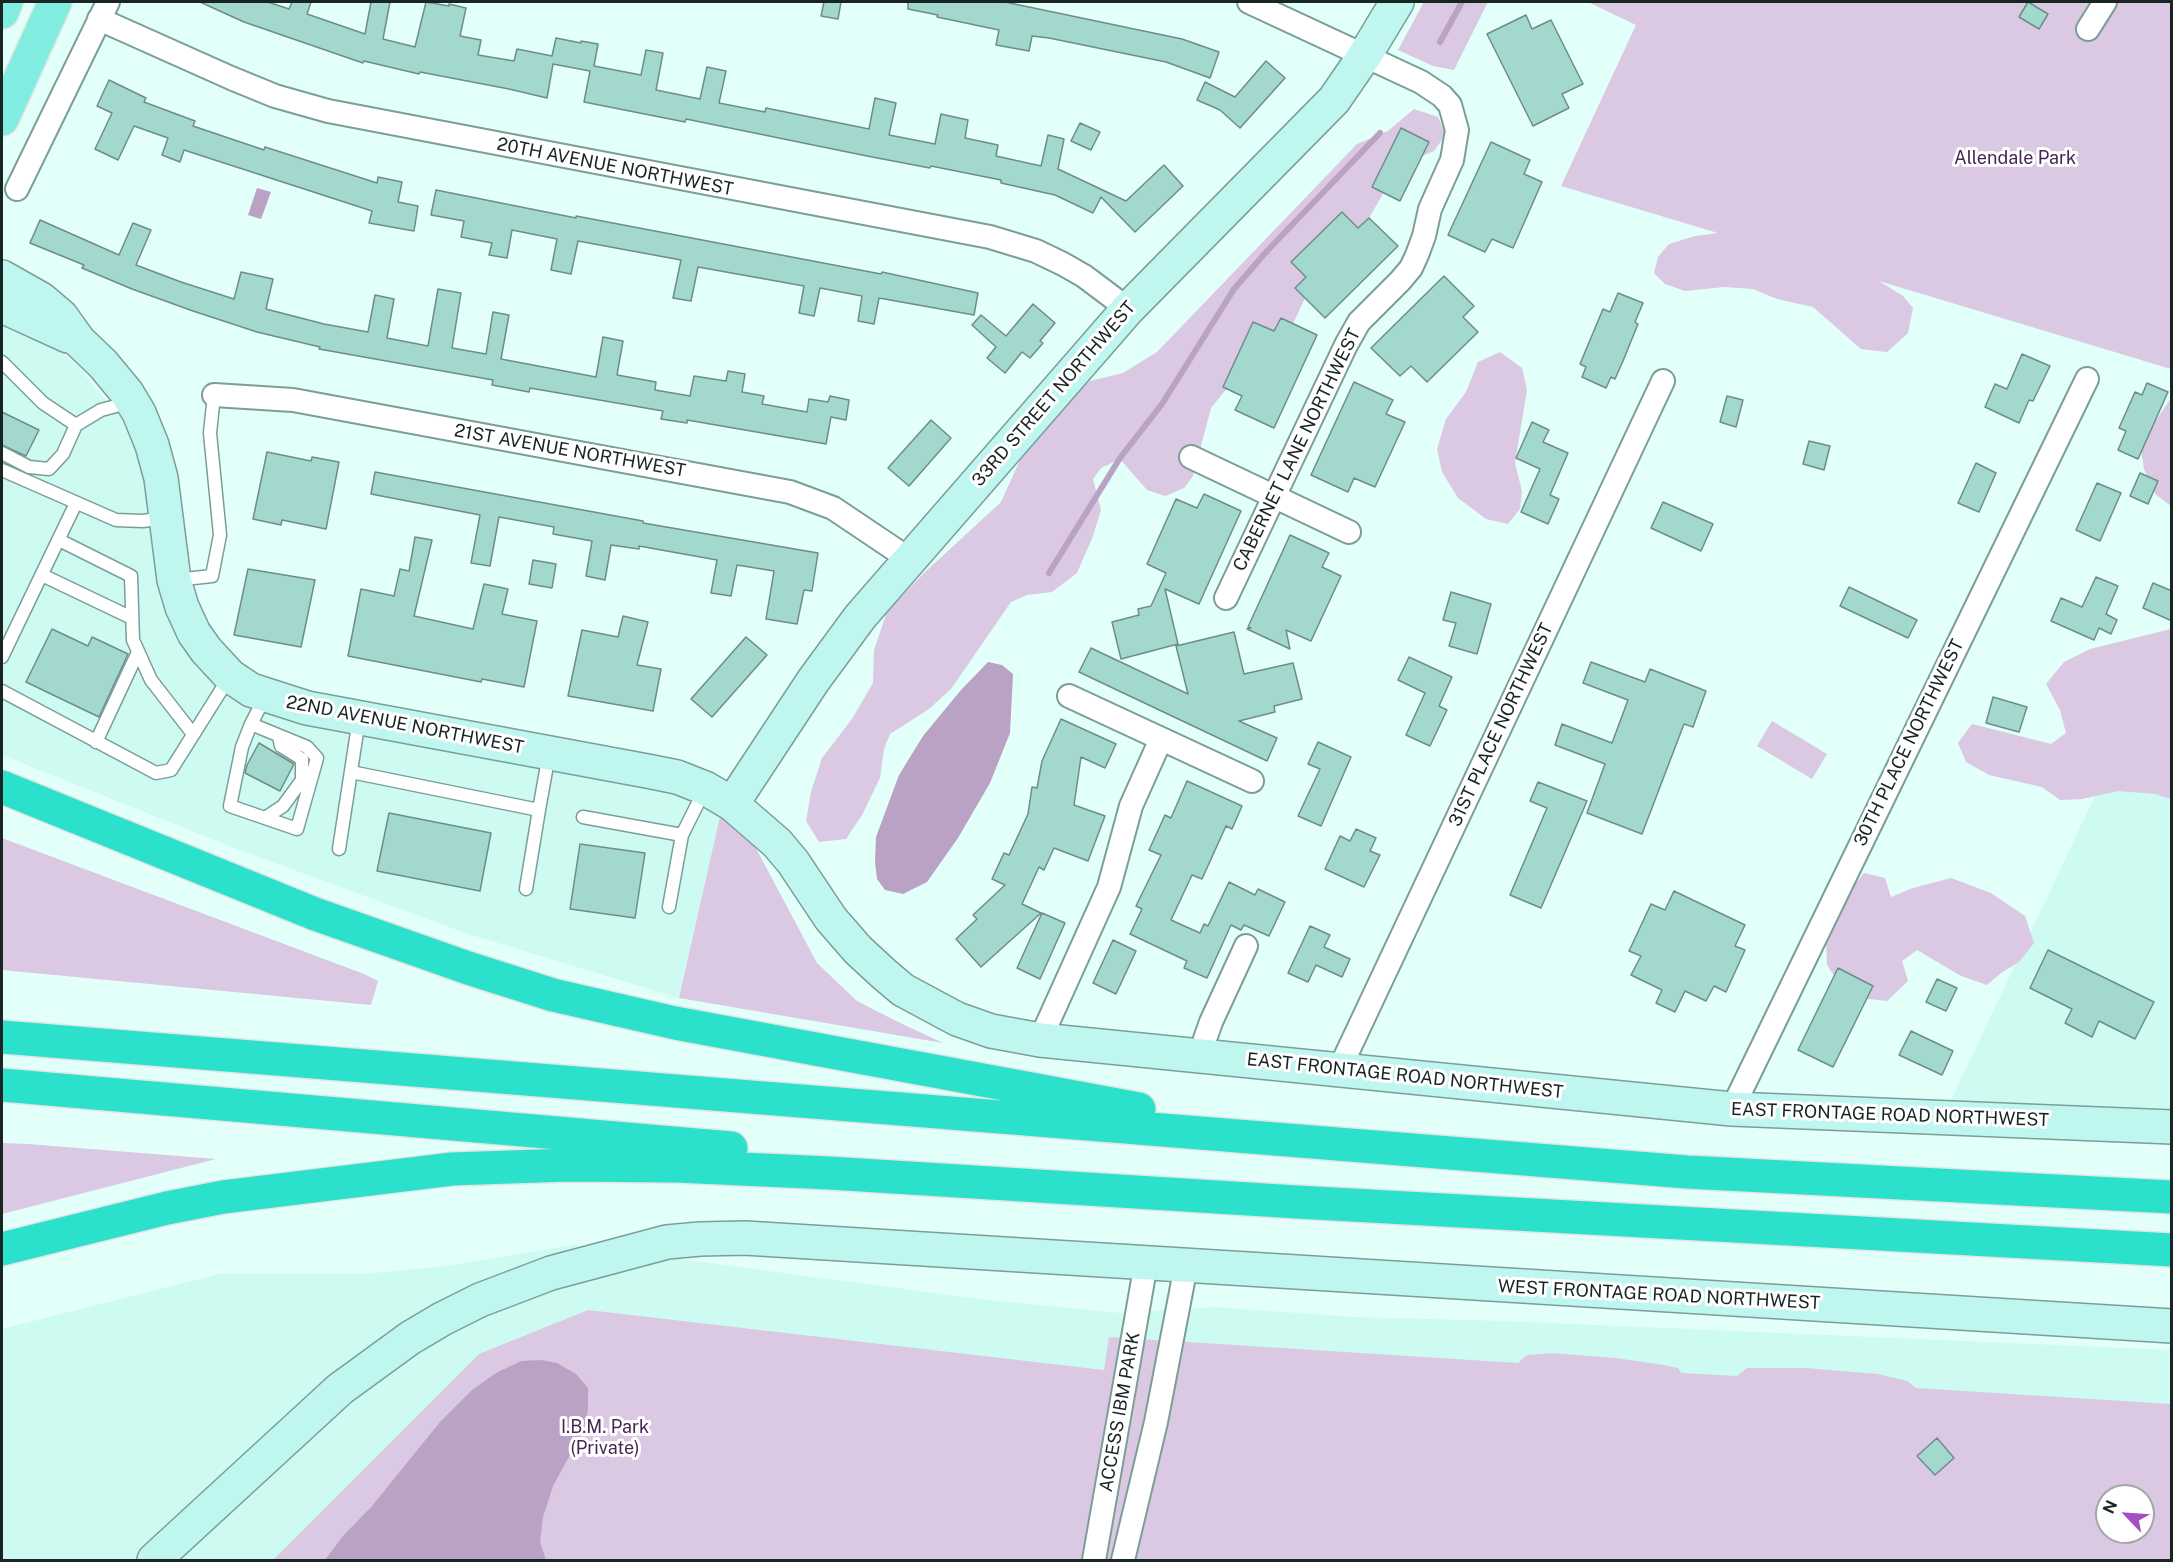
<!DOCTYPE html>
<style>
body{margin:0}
#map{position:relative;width:2173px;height:1562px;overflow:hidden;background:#e2fff9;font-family:"Public Sans",sans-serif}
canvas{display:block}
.frame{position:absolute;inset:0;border:3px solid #182523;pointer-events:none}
.north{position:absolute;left:2095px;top:1484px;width:60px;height:60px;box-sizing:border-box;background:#fff;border:2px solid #a3a8a7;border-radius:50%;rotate:295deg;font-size:16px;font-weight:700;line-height:24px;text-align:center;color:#182523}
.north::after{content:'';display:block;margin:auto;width:21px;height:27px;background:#a351c1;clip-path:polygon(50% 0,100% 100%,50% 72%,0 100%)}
</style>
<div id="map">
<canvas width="2173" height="1562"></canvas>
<div class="frame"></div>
<div class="north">N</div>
</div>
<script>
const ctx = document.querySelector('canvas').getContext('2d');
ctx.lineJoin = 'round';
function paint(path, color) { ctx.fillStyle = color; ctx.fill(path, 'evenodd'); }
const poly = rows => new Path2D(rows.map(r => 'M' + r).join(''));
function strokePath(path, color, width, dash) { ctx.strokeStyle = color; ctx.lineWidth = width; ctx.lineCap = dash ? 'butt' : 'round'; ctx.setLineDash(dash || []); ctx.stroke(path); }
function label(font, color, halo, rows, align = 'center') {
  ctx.font = font + ' "Public Sans",sans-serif'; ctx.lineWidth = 6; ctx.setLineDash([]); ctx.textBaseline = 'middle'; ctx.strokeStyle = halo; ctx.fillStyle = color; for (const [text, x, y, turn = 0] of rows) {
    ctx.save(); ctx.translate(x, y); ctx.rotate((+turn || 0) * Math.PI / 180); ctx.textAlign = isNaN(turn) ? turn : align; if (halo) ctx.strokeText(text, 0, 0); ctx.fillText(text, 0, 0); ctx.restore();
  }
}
const built = poly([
 [2,316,33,330,76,364,121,419,143,468,226,686,663,790,698,800,721,812,679,998,468,934,229,846,2,755],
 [2129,724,2171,744,2171,1127,1943,1117],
 [572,1245,988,1300,1121,1313,1214,1307,1354,1317,1505,1321,2171,1350,2171,1560,2,1560,2,1329,219,1274,364,1274,448,1266],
 [2107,1496,2143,1496,2143,1532,2107,1532]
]);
const green = poly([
 [1424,2,1488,2,1454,70,1433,66,1398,50],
 [1588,2,2171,2,2171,369,1879,281,1903,296,1913,308,1908,333,1887,352,1861,349,1813,307,1777,299,1753,289,1724,287,1685,291,1665,284,1654,273,1658,257,1669,244,1695,236,1718,233,1561,186,1636,25],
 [1414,109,1438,117,1446,134,1434,151,1408,162,1392,178,1369,218,1347,239,1312,283,1286,339,1237,376,1211,408,1193,476,1184,488,1165,496,1147,490,1120,459,1101,468,1093,479,1101,510,1093,536,1077,573,1052,592,1027,595,1011,602,951,689,929,709,890,734,884,749,880,778,862,815,846,839,819,842,806,821,811,792,822,758,852,719,873,683,874,650,887,612,924,573,1001,502,1025,449,1060,404,1090,381,1123,373,1157,352,1357,144,1388,131],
 [1500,352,1522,368,1527,390,1515,463,1522,491,1520,509,1508,524,1486,519,1458,498,1442,472,1437,449,1446,419,1466,392,1478,362],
 [2171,398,2171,506,2155,494,2144,469,2140,444],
 [2171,629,2171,799,2155,794,2118,791,2082,799,2060,800,2042,787,1989,775,1966,762,1958,743,1972,724,2051,744,2066,733,2060,710,2046,684,2064,662,2090,649],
 [1772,721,1827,754,1812,779,1757,746],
 [721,812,751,839,817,963,857,1001,896,1021,943,1043,679,998],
 [2,838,364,974,378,981,371,1005,2,970],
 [1864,873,1885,878,1891,897,1913,888,1951,878,1991,893,2025,916,2034,943,2019,962,2001,973,1987,985,1961,976,1917,950,1902,961,1908,981,1887,1001,1861,998,1844,991,1827,965,1826,940,1846,896],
 [2,1143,28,1144,216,1159,2,1214],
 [588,1310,1104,1370,1109,1337,1518,1363,1527,1355,1552,1353,1616,1358,1663,1365,1678,1368,1681,1373,1737,1376,1747,1368,1805,1368,1878,1374,1907,1381,1916,1388,2171,1404,2171,1560,273,1560,479,1354],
 [2107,1496,2143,1496,2143,1532,2107,1532]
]);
const water = poly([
 [257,188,271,192,261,219,248,215],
 [988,662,1002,665,1013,674,1010,733,990,783,958,838,927,882,903,894,885,890,877,879,875,862,876,837,899,775,923,736,961,690],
 [541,1360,557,1363,576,1374,588,1388,588,1410,584,1429,553,1486,543,1517,540,1542,546,1560,325,1560,343,1536,372,1506,440,1422,472,1390,496,1373,521,1361]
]);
const stream = poly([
 [1440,42,1462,2],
 [1049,573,1120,458,1162,404,1234,289,1267,251,1380,133]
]);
const building = poly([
 [200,2,268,2,289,9,292,2,311,2,307,14,365,34,371,2,390,2,383,39,415,47,426,2,449,6,449,4,466,8,460,36,481,40,478,55,514,61,517,49,552,56,556,38,581,43,581,41,598,44,594,66,641,75,646,50,663,53,656,90,700,99,707,67,726,71,719,103,765,112,766,108,869,129,875,98,896,103,889,135,935,144,941,114,968,120,965,138,998,145,996,156,1041,166,1048,135,1064,139,1058,169,1126,201,1164,165,1183,186,1135,232,1101,197,1093,213,1055,195,1001,183,1001,180,931,166,930,168,867,156,686,119,685,122,584,102,590,71,553,64,547,98,509,89,420,72,419,74,364,61,363,63,244,22,200,2],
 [824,2,841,2,838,19,821,16,824,2],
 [908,2,1005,2,1182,39,1219,52,1210,78,1166,62,1049,38,1032,36,1029,51,996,45,999,30,937,17,938,15,908,9,908,2],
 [2028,2,2048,14,2039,29,2019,17,2028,2],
 [1526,15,1532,29,1551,20,1583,84,1562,94,1569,108,1533,126,1487,34,1526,15],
 [1266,61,1285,78,1240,128,1220,110,1197,100,1205,82,1235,97,1266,61],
 [109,80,146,98,144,102,195,121,193,126,264,150,265,147,377,183,378,177,402,182,398,202,418,206,414,231,369,223,372,211,184,150,180,162,162,155,168,138,134,126,118,160,95,149,112,113,97,106,109,80],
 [1080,123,1100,132,1091,150,1071,141,1080,123],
 [1401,128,1429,142,1400,201,1372,187,1401,128],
 [1491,142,1530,160,1524,174,1542,182,1513,248,1492,239,1485,252,1448,235,1491,142],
 [436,190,576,218,576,216,881,274,882,272,978,293,974,315,879,298,874,324,858,321,862,296,820,288,814,316,799,313,804,286,698,267,691,301,673,298,681,260,578,241,571,274,551,270,557,239,512,230,507,258,489,255,492,243,461,237,464,221,431,215,436,190],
 [1342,212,1358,228,1369,218,1398,246,1325,318,1295,288,1306,277,1291,262,1342,212],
 [40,220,119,255,133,223,151,230,136,265,181,282,234,299,241,272,273,279,266,309,324,324,368,332,375,295,394,299,387,338,428,346,438,289,461,293,452,348,486,354,493,312,509,315,501,359,596,377,603,337,623,341,617,375,656,382,655,390,690,396,694,376,726,381,728,371,745,374,742,392,764,396,762,404,807,412,809,399,828,402,830,396,849,400,846,420,831,417,826,444,687,420,687,423,661,419,663,411,530,388,529,392,492,385,493,380,319,349,320,347,257,332,193,311,132,289,82,268,84,265,30,243,40,220],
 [1444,276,1474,306,1463,317,1478,332,1427,382,1411,366,1400,376,1371,348,1444,276],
 [1618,293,1643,303,1635,322,1638,324,1623,361,1615,379,1611,377,1606,388,1582,377,1586,367,1580,364,1603,309,1610,312,1618,293],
 [1033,304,1055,323,1040,341,1043,343,1030,358,1022,352,1005,373,987,358,996,347,972,325,981,315,1006,336,1033,304],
 [1281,318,1317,335,1274,428,1235,410,1242,396,1223,387,1253,322,1274,331,1281,318],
 [2022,354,2050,366,2033,401,2029,400,2019,423,1985,407,1995,384,2007,389,2022,354],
 [1354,382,1393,400,1386,414,1405,422,1375,487,1354,478,1348,492,1311,475,1354,382],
 [2147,383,2168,392,2138,459,2118,450,2126,431,2119,428,2135,392,2142,395,2147,383],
 [1727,396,1743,400,1736,427,1720,422,1727,396],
 [2,412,39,430,26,456,2,445,2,412],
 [931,420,951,438,909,486,888,468,931,420],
 [1532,422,1549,430,1543,442,1568,453,1550,495,1559,499,1548,524,1521,512,1540,469,1516,458,1532,422],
 [1809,441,1830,446,1824,470,1803,464,1809,441],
 [267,452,311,461,312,457,339,462,326,529,282,520,281,525,253,519,267,452],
 [1976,463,1996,473,1979,512,1958,503,1976,463],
 [375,472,643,521,643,523,818,553,812,591,804,590,797,624,766,619,774,571,737,565,731,596,711,593,717,560,639,546,639,549,611,545,605,580,586,576,592,541,553,534,554,527,499,517,490,566,471,563,480,515,371,494,375,472],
 [2140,473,2158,481,2148,504,2130,496,2140,473],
 [2097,483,2121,493,2100,541,2076,530,2097,483],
 [1204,494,1241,511,1199,604,1165,589,1178,644,1121,659,1112,622,1139,615,1138,609,1151,606,1166,573,1147,564,1176,499,1197,508,1204,494],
 [1663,502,1713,524,1701,551,1651,528,1663,502],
 [1290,535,1329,553,1322,567,1341,576,1311,641,1286,630,1290,649,1247,629,1251,628,1248,627,1290,535],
 [415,537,432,540,414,616,473,629,484,584,508,589,502,614,537,621,524,687,482,679,481,682,348,656,361,589,394,596,400,569,409,571,415,537],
 [533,560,556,564,552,588,529,584,533,560],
 [248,569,315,580,301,647,234,635,248,569],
 [2096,577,2118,586,2106,614,2117,620,2111,634,2099,628,2094,640,2051,621,2061,598,2082,607,2096,577],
 [2153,583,2172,591,2172,621,2143,608,2153,583],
 [1849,587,1917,620,1908,638,1840,606,1849,587],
 [1451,592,1491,604,1477,654,1449,646,1456,623,1443,620,1451,592],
 [623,616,648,622,637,665,661,669,653,711,568,696,582,630,618,637,623,616],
 [52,629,88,646,92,637,128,654,99,717,26,682,52,629],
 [1234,632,1244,674,1293,663,1302,699,1274,706,1275,712,1239,721,1277,738,1267,761,1079,672,1091,648,1188,694,1176,646,1234,632],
 [746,637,767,655,712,717,691,699,746,637],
 [1409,657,1452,677,1439,706,1447,710,1430,746,1406,735,1425,693,1398,680,1409,657],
 [1591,662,1645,682,1650,669,1706,691,1693,727,1684,724,1642,834,1587,813,1605,764,1555,745,1562,724,1612,743,1628,700,1583,683,1591,662],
 [1993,697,2027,707,2019,732,1986,723,1993,697],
 [1061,719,1116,744,1105,768,1081,757,1074,805,1105,816,1088,861,1054,848,1044,870,1039,867,1022,904,1041,913,981,967,956,939,977,919,973,915,1005,885,992,879,1004,853,1009,855,1028,814,1032,787,1037,788,1042,761,1061,719],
 [1318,742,1351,757,1321,826,1298,816,1320,769,1308,764,1318,742],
 [259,743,294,764,280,791,245,773,247,765,259,743],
 [1187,781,1242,806,1232,829,1226,826,1202,879,1192,875,1171,920,1200,933,1204,924,1208,926,1229,882,1255,895,1258,889,1285,902,1269,936,1244,925,1241,930,1231,925,1207,978,1184,968,1187,961,1130,934,1142,909,1136,906,1161,855,1149,850,1165,815,1171,818,1187,781],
 [1538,782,1587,801,1541,908,1510,895,1547,808,1530,801,1538,782],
 [389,813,491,833,480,891,377,871,389,813],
 [1356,829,1376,838,1370,851,1380,855,1364,887,1325,869,1340,836,1350,841,1356,829],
 [580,844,645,853,635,918,570,909,580,844],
 [1674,891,1745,925,1735,946,1745,950,1726,992,1714,986,1706,1001,1685,991,1675,1012,1656,1003,1662,990,1631,975,1641,956,1629,951,1651,904,1665,910,1674,891],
 [1042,913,1065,923,1040,979,1017,968,1042,913],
 [1310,926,1330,935,1324,947,1350,959,1342,977,1316,965,1308,982,1288,973,1310,926],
 [1113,940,1136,951,1116,994,1093,983,1113,940],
 [2048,950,2154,1002,2135,1039,2099,1021,2092,1037,2065,1023,2072,1009,2030,988,2048,950],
 [1838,968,1873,986,1833,1067,1798,1050,1838,968],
 [1937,979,1957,988,1946,1011,1926,1002,1937,979],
 [1911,1031,1953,1051,1942,1075,1899,1055,1911,1031],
 [1937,1438,1954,1458,1935,1475,1917,1456,1937,1438]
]);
const lane = poly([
 [2,362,43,403,76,425,101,410,131,402],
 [2,453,29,467,49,469,63,454,76,425],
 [2,470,116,520,143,521,164,518],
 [59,540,131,576,133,640,151,680,193,734],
 [42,575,132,618],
 [175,580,212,576,220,535,210,433,214,395],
 [2,657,76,503],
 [2,691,156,773,171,770,230,676],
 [251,724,307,747,317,758,297,829,230,806,242,747,251,724,265,697],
 [96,742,138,652],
 [351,772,539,810,549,754],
 [583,817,682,835],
 [265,818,283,806,302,780,302,759,281,746,279,736],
 [339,849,359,719],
 [526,889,539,810],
 [669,907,682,835,705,789]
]);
const street = poly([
 [99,19,231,78,275,96,328,111,990,237,1036,251,1063,264,1084,276,1128,309],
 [2088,29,2105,2],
 [17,189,108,2],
 [214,395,293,400,790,492,833,508,909,559],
 [1191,457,1349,532],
 [1226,598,1346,345,1359,322,1400,281,1411,268,1417,255,1424,236,1430,209,1452,160,1457,130,1450,105,1442,96,1421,82,1249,2],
 [1069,696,1252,781],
 [1040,1040,1109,887,1131,806,1161,739],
 [1202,1056,1205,1039,1211,1022,1246,946],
 [1339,1070,1663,381],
 [1732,1109,2087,379],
 [1094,1560,1146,1263],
 [1123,1560,1156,1422,1186,1266]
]);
const secondary = poly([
 [2,277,41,299,61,316,79,341,103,364,127,393,139,413,152,445,161,478,174,580,182,607,194,633,206,650,230,676,251,690,307,708,647,771,677,777,705,788,732,804,777,843,793,862,831,919,858,950,884,974,903,990,957,1019,991,1031,1040,1040,1732,1109,2172,1127],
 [2,306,68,336],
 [732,804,813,681,860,617,1128,309,1334,100,1365,55,1397,2],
 [154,1560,340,1389,410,1338,442,1319,480,1300,551,1273,667,1242,700,1239,745,1238,2172,1326]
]);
const primary = poly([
 [2,12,6,2],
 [2,119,55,2]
]);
const highway = poly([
 [2,787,315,914,468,968,553,995,675,1023,1139,1109],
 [2,1037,1687,1172,2172,1197],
 [2,1085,731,1148],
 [2,1249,167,1208,223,1197,452,1169,568,1165,676,1166,829,1173,1297,1202,2172,1250]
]);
const parkNames = [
 ["Allendale Park",2015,158],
 ["I.B.M. Park",605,1427],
 ["(Private)",605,1448]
];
const streetNames = [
 ["20TH AVENUE NORTHWEST",615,167,11],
 ["33RD STREET NORTHWEST",1054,394,-49],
 ["CABERNET LANE NORTHWEST",1297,450,-64],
 ["21ST AVENUE NORTHWEST",570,451,10],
 ["22ND AVENUE NORTHWEST",405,725,11],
 ["31ST PLACE NORTHWEST",1501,725,-65],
 ["30TH PLACE NORTHWEST",1909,743,-64],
 ["EAST FRONTAGE ROAD NORTHWEST",1405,1076,6],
 ["EAST FRONTAGE ROAD NORTHWEST",1890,1115,2],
 ["WEST FRONTAGE ROAD NORTHWEST",1659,1295,3],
 ["ACCESS IBM PARK",1120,1412,-80]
];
paint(built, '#cdfbf2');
paint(green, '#dbc8e2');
paint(water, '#baa2c4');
strokePath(stream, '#baa2c4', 6);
paint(building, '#a3d8ce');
strokePath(building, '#6d8e88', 1.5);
strokePath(lane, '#7c9e98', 15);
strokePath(street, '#7c9e98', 26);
strokePath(secondary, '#7c9e98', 36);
strokePath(primary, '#e3e5e5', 36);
strokePath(highway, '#e3e5e5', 36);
strokePath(lane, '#fff', 12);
strokePath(street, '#fff', 22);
strokePath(secondary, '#c0f6f0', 33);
strokePath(primary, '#80ede0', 33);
strokePath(highway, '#2ce1cc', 33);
label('18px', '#472654', '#fff', parkNames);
label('18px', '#182523', '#fff', streetNames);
</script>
